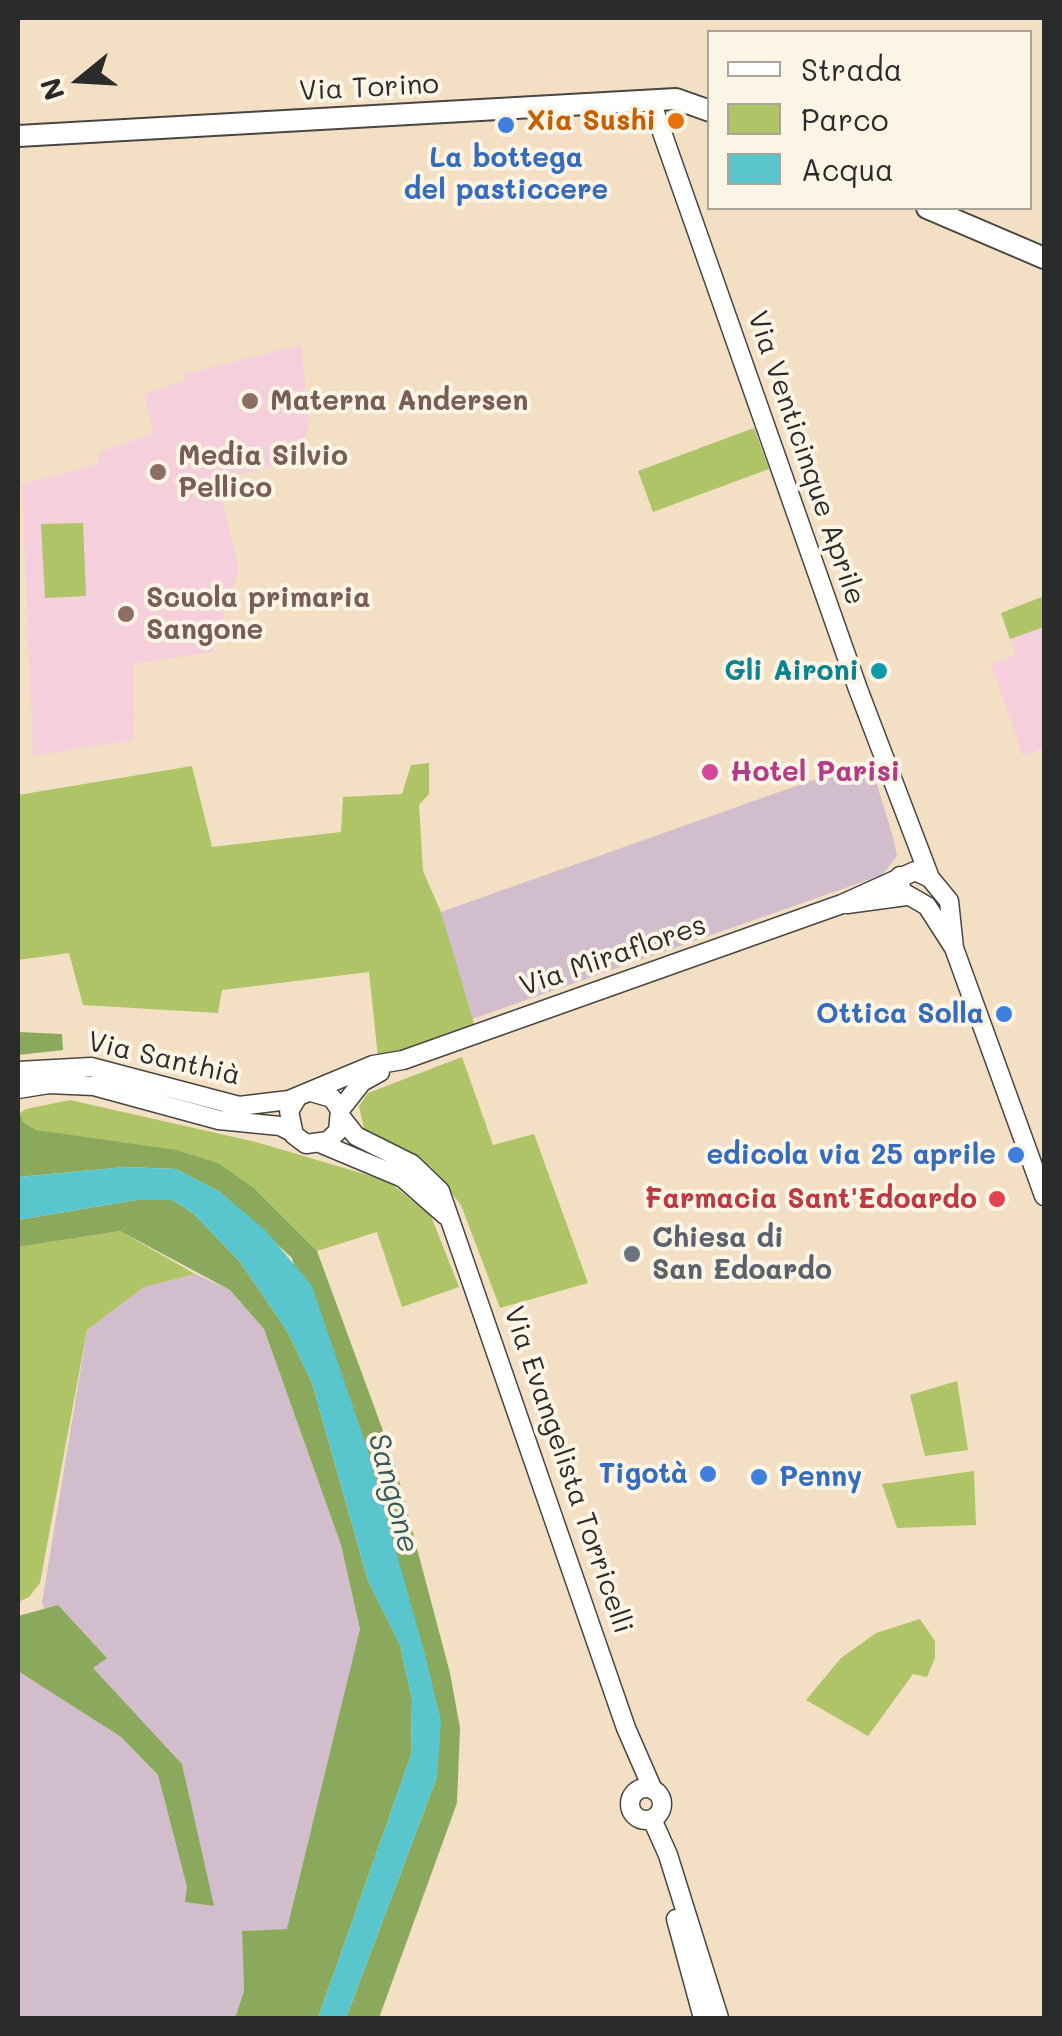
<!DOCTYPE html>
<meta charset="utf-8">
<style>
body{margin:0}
#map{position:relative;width:1062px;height:2036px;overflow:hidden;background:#f3e0c4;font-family:Mali,sans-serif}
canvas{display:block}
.frame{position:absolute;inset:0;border:20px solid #2b2b2b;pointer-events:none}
.legend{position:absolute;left:707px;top:30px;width:325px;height:180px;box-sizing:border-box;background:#fcf5e5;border:2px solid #a8a49b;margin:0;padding:12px 18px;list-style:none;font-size:30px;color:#2b2b2b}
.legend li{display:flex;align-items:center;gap:20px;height:50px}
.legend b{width:50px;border:2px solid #a8a49b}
.north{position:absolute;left:30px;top:30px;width:100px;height:100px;-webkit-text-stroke:8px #fcf5e5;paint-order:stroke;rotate:252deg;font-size:28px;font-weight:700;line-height:40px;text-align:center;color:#2b2b2b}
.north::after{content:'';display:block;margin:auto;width:35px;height:45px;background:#2b2b2b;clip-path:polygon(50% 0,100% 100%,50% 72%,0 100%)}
</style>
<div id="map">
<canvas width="1062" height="2036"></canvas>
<div class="frame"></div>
<ul class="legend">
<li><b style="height:12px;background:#fff"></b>Strada</li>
<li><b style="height:28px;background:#afc367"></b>Parco</li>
<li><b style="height:28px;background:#59c6ce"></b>Acqua</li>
</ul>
<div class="north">N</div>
</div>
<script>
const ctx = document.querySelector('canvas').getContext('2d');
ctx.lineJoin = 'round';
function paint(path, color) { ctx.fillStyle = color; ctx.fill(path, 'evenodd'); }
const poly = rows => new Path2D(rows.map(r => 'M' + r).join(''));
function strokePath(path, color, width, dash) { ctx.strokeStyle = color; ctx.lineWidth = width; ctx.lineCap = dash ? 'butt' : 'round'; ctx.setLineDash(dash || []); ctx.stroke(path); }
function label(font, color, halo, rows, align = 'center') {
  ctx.font = font + ' Mali,sans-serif'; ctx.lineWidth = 8; ctx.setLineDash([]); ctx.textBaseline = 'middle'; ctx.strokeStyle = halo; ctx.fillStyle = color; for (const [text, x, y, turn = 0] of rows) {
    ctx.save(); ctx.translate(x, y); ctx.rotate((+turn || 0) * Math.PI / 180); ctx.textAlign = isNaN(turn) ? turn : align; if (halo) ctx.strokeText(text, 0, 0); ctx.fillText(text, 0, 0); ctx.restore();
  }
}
const built = poly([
 [301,345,309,423,300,459,217,480,239,569,212,652,133,664,134,740,33,756,22,484,99,464,97,453,154,433,144,394,185,381,184,374],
 [1044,627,1044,748,1023,756,991,664,1016,655,1010,639]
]);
const industrial = poly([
 [858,764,873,772,893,837,897,856,882,875,455,1025,441,912],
 [195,1274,230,1290,264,1329,341,1545,360,1629,299,1894,288,1929,242,1931,244,1991,235,2018,18,2018,18,1671,121,1737,158,1775,187,1887,186,1901,213,1906,182,1764,92,1667,107,1658,58,1605,45,1609,42,1603,87,1330,144,1287]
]);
const green = poly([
 [754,428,769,469,653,512,638,471],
 [83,523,86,596,45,598,41,524],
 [1044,596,1044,627,1010,639,1001,613],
 [429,763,429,794,419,805,423,871,441,912,475,1027,378,1058,369,972,222,990,218,1013,83,1005,69,953,18,960,18,795,192,766,212,847,341,832,343,797,402,794,411,765],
 [462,1057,493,1145,534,1134,588,1283,500,1308,461,1205,431,1167,365,1133,359,1106,368,1093],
 [70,1100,256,1142,388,1181,431,1216,459,1287,402,1307,377,1232,317,1251,255,1189,118,1143,36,1130,23,1122,20,1113,26,1109],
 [120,1231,195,1274,144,1287,87,1330,40,1583,29,1597,18,1602,18,1247],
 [957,1381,968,1450,925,1456,910,1395],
 [974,1471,976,1525,897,1528,882,1484],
 [920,1619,935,1641,935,1658,927,1677,913,1674,868,1736,806,1700,841,1658,876,1633]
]);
const forest = poly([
 [18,1032,62,1034,63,1050,18,1055],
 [20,1113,23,1122,36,1130,176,1150,218,1163,255,1189,317,1251,393,1458,450,1673,460,1728,457,1803,379,2018,346,2018,437,1777,292,1258,220,1192,176,1169,125,1167,18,1177],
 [136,1200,173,1200,194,1214,240,1262,287,1331,312,1383,368,1581,400,1645,412,1699,411,1755,318,2018,235,2018,244,1991,242,1931,287,1929,360,1629,341,1545,264,1329,230,1290,120,1231,18,1247,18,1220],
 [58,1605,107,1658,93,1668,182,1764,214,1906,185,1902,187,1887,158,1775,121,1737,18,1671,18,1616]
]);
const water = poly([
 [125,1167,176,1169,220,1192,265,1230,312,1286,367,1448,426,1658,441,1721,437,1777,346,2018,318,2018,411,1755,412,1699,400,1645,368,1581,312,1383,287,1331,240,1262,194,1214,173,1200,136,1200,18,1220,18,1177]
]);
const tertiary = poly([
 [651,101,858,689,930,878],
 [900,876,901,891,927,906,954,948,1044,1196],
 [847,904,906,896],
 [18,1071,91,1067,239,1106,289,1100,373,1065,403,1060,842,904,915,871,930,878,949,901,954,948],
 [18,1089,49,1084,94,1086,219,1120,280,1126,292,1132],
 [297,1098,289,1111,294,1135,306,1144,328,1141,338,1131,340,1110,332,1098,311,1092],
 [340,1110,362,1082,380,1072],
 [341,1117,356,1136,412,1164,440,1191,626,1728,653,1790],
 [322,1144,403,1178,445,1215],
 '630 1804a16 16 0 1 1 32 0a16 16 0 1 1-32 0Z',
 [652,1819,668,1855,719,2018],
 [676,1919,703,2018]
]);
const secondary = poly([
 [18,136,676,99,710,111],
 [927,208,1044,258]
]);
const markers = [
 [676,121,10,"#e8710a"],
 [506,125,10,"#3f7fe0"],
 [250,401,10,"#8d6e63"],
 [158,472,10,"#8d6e63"],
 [126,614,10,"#8d6e63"],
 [879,671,10,"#0f9aa8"],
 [710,772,10,"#d1479c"],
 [1004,1014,10,"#3f7fe0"],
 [1016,1155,10,"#3f7fe0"],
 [997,1199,10,"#e0444e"],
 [632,1254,10,"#6b7280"],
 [708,1474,10,"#3f7fe0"],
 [759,1477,10,"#3f7fe0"]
];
const streetNames = [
 ["Via Torino",369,88,-3],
 ["Via Venticinque Aprile",806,458,71],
 ["Via Miraflores",613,956,-19],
 ["Via Santhià",164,1059,13],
 ["Via Evangelista Torricelli",568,1470,71]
];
const foodNames = [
 ["Xia Sushi",656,121]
];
const shopNames = [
 ["La bottega",506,158,"center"],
 ["del pasticcere",506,190,"center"],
 ["Ottica Solla",984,1014],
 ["edicola via 25 aprile",996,1155],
 ["Tigotà",688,1474],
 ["Penny",779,1477,"left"]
];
const educationNames = [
 ["Materna Andersen",270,401],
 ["Media Silvio",178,456],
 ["Pellico",178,488],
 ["Scuola primaria",146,598],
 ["Sangone",146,630]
];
const cultureNames = [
 ["Gli Aironi",859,671]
];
const hotelNames = [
 ["Hotel Parisi",730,772]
];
const healthNames = [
 ["Farmacia Sant'Edoardo",977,1199]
];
const worshipNames = [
 ["Chiesa di",652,1238],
 ["San Edoardo",652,1270]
];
const waterNames = [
 ["Sangone",393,1493,75]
];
paint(built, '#f5cfdb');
paint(industrial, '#d1bdcc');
paint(green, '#afc367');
paint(forest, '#8ba95c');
paint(water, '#59c6ce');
strokePath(tertiary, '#494642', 21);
strokePath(secondary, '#494642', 24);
strokePath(tertiary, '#fff', 18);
strokePath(secondary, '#fff', 20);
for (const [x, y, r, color] of markers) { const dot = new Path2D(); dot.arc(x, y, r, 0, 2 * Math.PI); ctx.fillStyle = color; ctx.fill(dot); strokePath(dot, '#fcf5e5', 4); }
label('28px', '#2b2b2b', '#fcf5e5', streetNames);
label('bold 28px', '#c56008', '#fcf5e5', foodNames, 'right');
label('bold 28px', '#366cbe', '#fcf5e5', shopNames, 'right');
label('bold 28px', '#785e54', '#fcf5e5', educationNames, 'left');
label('bold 28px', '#0d838f', '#fcf5e5', cultureNames, 'right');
label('bold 28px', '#b23c85', '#fcf5e5', hotelNames, 'left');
label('bold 28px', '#be3a42', '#fcf5e5', healthNames, 'right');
label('bold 28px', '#5b616d', '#fcf5e5', worshipNames, 'left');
label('italic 30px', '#395a5c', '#fcf5e5', waterNames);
</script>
